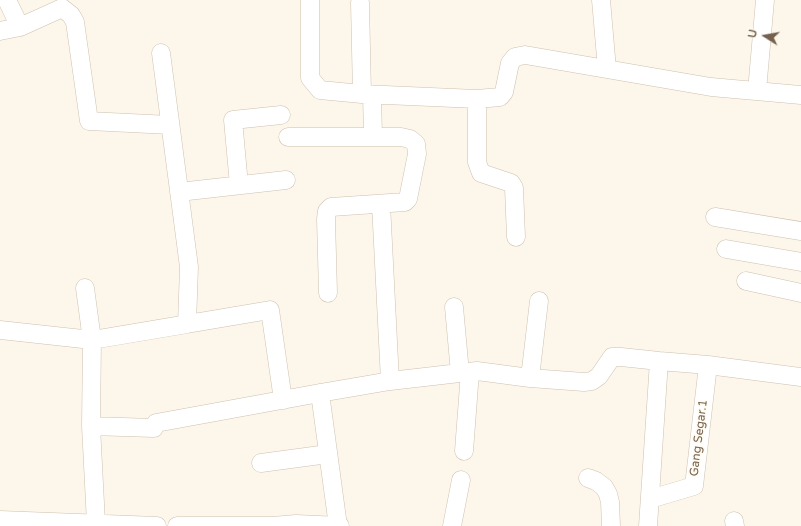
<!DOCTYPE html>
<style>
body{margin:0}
#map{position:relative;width:801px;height:526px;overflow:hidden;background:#fcf7ea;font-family:"Varela Round",sans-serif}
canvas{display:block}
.north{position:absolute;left:745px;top:16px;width:40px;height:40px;-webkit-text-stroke:3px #fefbf1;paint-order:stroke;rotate:281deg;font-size:11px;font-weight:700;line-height:16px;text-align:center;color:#76614e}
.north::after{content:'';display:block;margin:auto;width:14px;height:18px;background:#76614e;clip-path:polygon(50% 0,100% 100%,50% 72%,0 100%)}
</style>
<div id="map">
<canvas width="801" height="526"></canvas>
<div class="north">U</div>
</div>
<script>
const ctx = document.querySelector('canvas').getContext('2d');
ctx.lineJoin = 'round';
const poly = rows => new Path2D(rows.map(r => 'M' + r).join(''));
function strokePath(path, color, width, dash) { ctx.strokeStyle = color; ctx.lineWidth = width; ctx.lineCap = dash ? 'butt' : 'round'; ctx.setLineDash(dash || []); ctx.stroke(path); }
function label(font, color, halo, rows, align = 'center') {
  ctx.font = font + ' "Varela Round",sans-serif'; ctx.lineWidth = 3; ctx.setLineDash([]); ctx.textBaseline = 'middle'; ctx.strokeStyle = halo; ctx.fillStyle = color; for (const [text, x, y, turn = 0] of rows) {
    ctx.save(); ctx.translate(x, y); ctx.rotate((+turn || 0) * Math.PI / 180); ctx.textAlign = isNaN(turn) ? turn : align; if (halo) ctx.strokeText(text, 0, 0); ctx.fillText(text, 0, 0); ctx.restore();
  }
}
const minor = poly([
 [7,0,20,27,62,8,71,15,75,22,89,121,170,125],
 [310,0,310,78,320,90,362,94,477,99,500,97,504,92,510,63,515,57,525,55,711,87,801,95],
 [601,0,607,69],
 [360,3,362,94],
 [0,31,20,27],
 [757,91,765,0],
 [372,95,373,136],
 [477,99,477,162,481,173,511,183,514,188,516,237],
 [288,137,401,137,410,139,416,144,417,154,408,199,405,202,331,207,327,211,326,219,328,293],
 [239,185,233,120,281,115],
 [179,192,286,180],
 [381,204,390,381],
 [715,217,801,231],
 [726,249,801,262],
 [746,281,801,293],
 [85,288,92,340,91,426,96,523],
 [454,307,460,373],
 [187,324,270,310,283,400],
 [0,330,92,340,187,324,189,267,161,53],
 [530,378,539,301],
 [320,393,338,526],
 [91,426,154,428,156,423,320,393,390,381,477,371,530,378,584,382,592,381,599,376,612,357,621,357,659,361,708,365,801,377],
 [464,451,470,372],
 [261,463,328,454],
 [588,478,596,481,604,487,608,494,610,502,611,526],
 [650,499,694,486,708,365],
 [0,520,157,526],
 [734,521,735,526],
 [177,526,273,526,296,524,340,526],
 [452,526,461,480],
 [648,526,659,361]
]);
const streetNames = [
 ["Gang Segar.1",699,438,-83]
];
strokePath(minor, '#cec0b0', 19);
strokePath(minor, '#fff', 18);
label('12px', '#76614e', '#fefbf1', streetNames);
</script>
